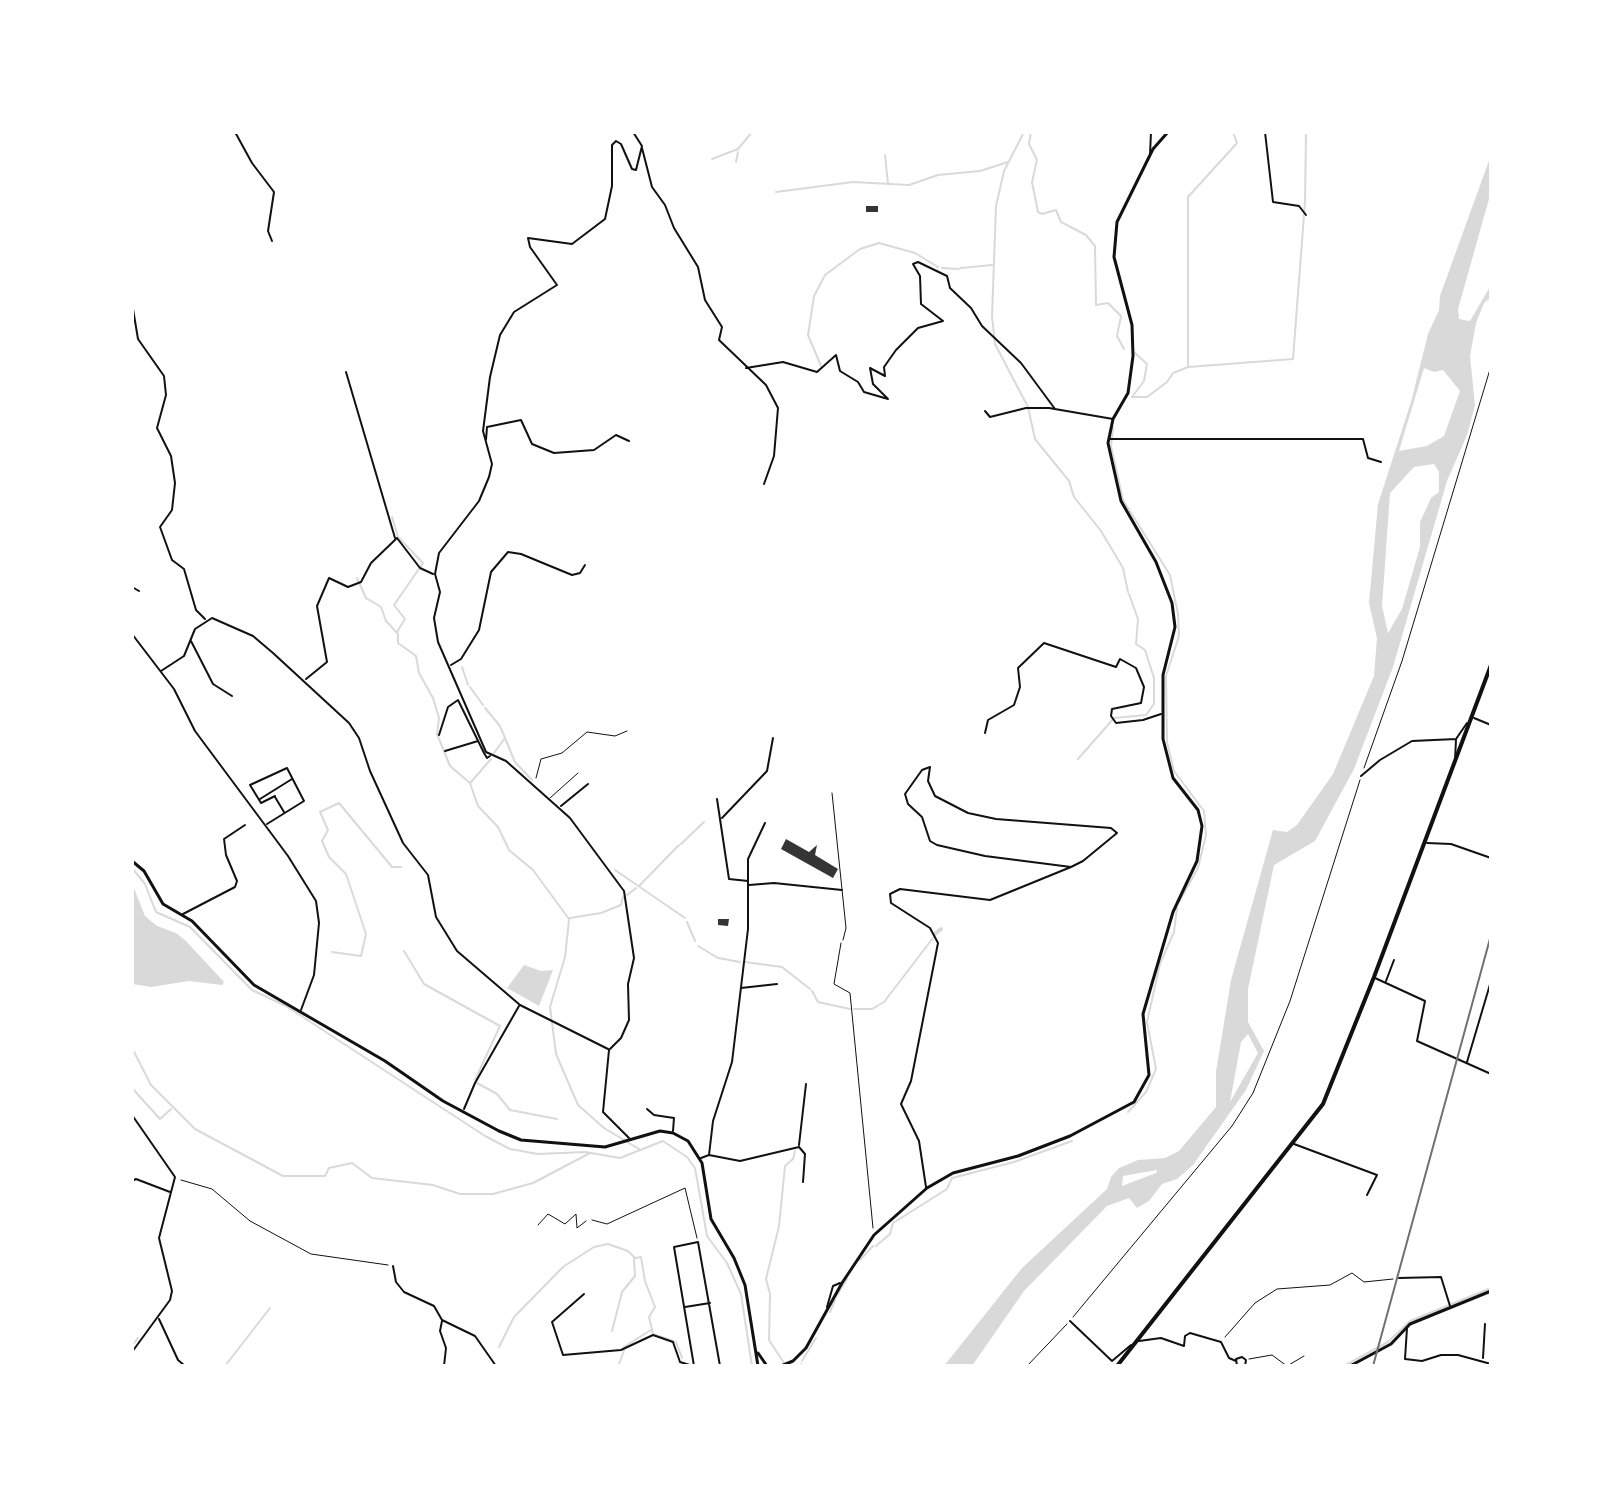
<!DOCTYPE html>
<style>
body{margin:0}
#map{position:relative;width:1623px;height:1498px;overflow:hidden;background:#fff;font-family:"Fira Sans Condensed",sans-serif}
canvas{display:block}
.frame{position:absolute;inset:0;border:134px solid #fff;pointer-events:none}
</style>
<div id="map">
<canvas width="1623" height="1498"></canvas>
<div class="frame"></div>
</div>
<script>
const ctx = document.querySelector('canvas').getContext('2d');
ctx.lineJoin = 'round';
function paint(path, color) { ctx.fillStyle = color; ctx.fill(path, 'evenodd'); }
const poly = rows => new Path2D(rows.map(r => 'M' + r).join(''));
function strokePath(path, color, width, dash) { ctx.strokeStyle = color; ctx.lineWidth = width; ctx.lineCap = dash ? 'butt' : 'round'; ctx.setLineDash(dash || []); ctx.stroke(path); }
const water = poly([
 [1491,155,1491,192,1458,309,1459,319,1470,321,1491,285,1491,297,1484,303,1476,323,1470,356,1475,405,1467,435,1447,481,1393,667,1354,769,1315,841,1274,865,1248,989,1248,1022,1264,1051,1246,1090,1193,1165,1177,1179,1162,1184,1149,1201,1137,1208,1129,1198,1107,1206,1024,1291,972,1366,944,1366,1022,1268,1107,1189,1111,1177,1119,1168,1138,1160,1165,1158,1179,1151,1216,1107,1216,1072,1231,980,1273,830,1287,832,1297,825,1333,774,1374,676,1377,638,1369,603,1378,504,1411,402,1428,334,1439,310,1440,296],
 [1424,368,1434,372,1443,370,1460,391,1444,436,1427,446,1399,451],
 [1434,464,1439,472,1439,492,1431,498,1420,522,1420,547,1402,609,1388,633,1382,606,1390,493,1414,467],
 [1248,1034,1258,1053,1230,1102,1241,1042],
 [1157,1170,1156,1173,1122,1186,1123,1176],
 [132,883,145,916,157,926,176,933,186,941,224,982,222,985,189,981,151,987,132,984],
 [524,965,541,971,553,970,539,1006,507,988]
]);
const stream = poly([
 [1024,132,1004,171,996,206,992,316,995,344,1028,407,1035,439,1069,481,1074,497,1101,531,1123,568,1128,592],
 [1031,132,1029,144,1037,160,1032,182,1038,212,1042,214,1056,210,1061,222,1086,235,1095,246,1096,305,1108,303,1121,316,1117,336,1124,349],
 [885,155,888,184],
 [712,159,738,149,752,132],
 [736,162,738,152],
 [776,192,853,182,909,185,938,175,980,171,1008,162],
 [942,268,959,269],
 [961,268,992,265],
 [1188,365,1188,197,1237,143,1233,132],
 [821,366,808,335,814,296,825,275,860,249,879,243,915,253,938,267],
 [1132,397,1147,397,1167,382,1173,373,1188,367,1293,359,1305,202,1306,132],
 [1132,397,1144,381,1147,364,1134,352],
 [1113,428,1111,446,1123,500,1170,575,1178,614,1179,636,1166,676,1167,742,1174,771,1204,811,1206,835,1198,868,1179,902],
 [392,517,398,537,423,563,394,605,405,619,397,632],
 [357,578,366,598,381,607,386,621,398,634,398,643,416,656,419,673,433,698,439,718,437,734,450,766,470,783,478,806,498,827,509,850,533,870,569,919],
 [462,667,468,685],
 [470,687,483,705],
 [485,708,500,726,515,762,532,780],
 [494,753,505,738],
 [1078,759,1114,718,1146,715,1154,704,1154,678,1145,650,1136,644,1138,619,1129,594],
 [471,782,491,759],
 [681,844,704,822],
 [132,868,145,884,156,912,190,927,252,990,286,1006,485,1136,510,1149,538,1154,585,1152,620,1158,663,1141,687,1157,695,1168,707,1236,727,1263,741,1294,752,1366],
 [615,870,685,918],
 [640,885,679,845],
 [627,895,636,888],
 [570,918,601,913,621,905,623,897],
 [569,920,565,957,550,1007,556,1054,578,1105,604,1128,639,1149],
 [687,922,695,941],
 [698,946,718,958,740,962],
 [404,951,424,984,500,1026,475,1080],
 [332,952,361,956,366,934,346,874,329,857,322,841,328,830,320,812,339,803,392,867,401,867],
 [745,962,782,967,810,989],
 [812,991,818,1002,850,1009],
 [854,1009,872,1009,884,1002,933,938],
 [132,1048,151,1085,195,1129,283,1176,325,1176,329,1168,352,1163,372,1178,433,1185,460,1194,493,1194,533,1183,590,1153],
 [477,1083,497,1094,510,1110,557,1119],
 [132,1088,160,1119,171,1109],
 [1128,1112,1146,1092,1156,1069,1147,1022,1160,964,1174,932,1177,908],
 [876,1246,890,1234,893,1223,947,1189,952,1178,1014,1162,1072,1141],
 [860,1260,873,1246],
 [836,1297,847,1279],
 [830,1312,835,1300],
 [612,1331,622,1292,635,1276,634,1259],
 [132,1346,138,1338],
 [499,1347,514,1317,563,1267,594,1247,608,1244,628,1251,635,1258,641,1257,645,1281,655,1307,649,1317,653,1334,676,1342,682,1358],
 [624,1347,651,1330],
 [802,1361,816,1338],
 [784,1363,769,1340,770,1294,766,1279,779,1226,785,1166,793,1159,795,1151],
 [225,1366,270,1308],
 [618,1366,624,1351],
 [800,1366,801,1364],
 [1344,1366,1388,1342,1410,1321,1491,1288]
]);
const canal = poly([
 [935,934,941,929]
]);
const building = poly([
 [866,206,878,206,878,212,866,212],
 [786,839,809,852,817,845,815,855,838,869,833,878,781,849],
 [718,919,729,919,728,926,718,925]
]);
const path = poly([
 [1364,768,1402,661,1491,366],
 [536,778,541,759,562,753,587,732,615,736,627,731],
 [841,943,834,984,850,993,873,1228],
 [181,1180,212,1189,250,1221,311,1254,388,1265],
 [592,1220,607,1224,685,1188,697,1238],
 [1073,1317,1232,1126,1253,1093,1290,1001,1360,780],
 [1225,1337,1255,1303,1277,1289,1330,1285,1352,1273,1364,1282,1393,1279],
 [1027,1366,1067,1324]
]);
const service = poly([
 [832,793,846,928,843,940],
 [550,798,578,773],
 [538,1225,548,1214,565,1224,576,1214,577,1228,586,1221],
 [1249,1359,1272,1355,1287,1366,1304,1356]
]);
const minor = poly([
 [235,132,252,163,274,192,268,231,272,241],
 [1265,132,1273,202,1299,206,1306,215],
 [642,148,652,187,665,205,674,228,698,267,705,300,722,327,719,340,766,385,778,408,774,456,764,484],
 [1150,155,1151,132],
 [132,303,138,339,164,376,166,395,157,428,171,456,175,483,172,510,160,527,172,560,184,569,196,610,205,619],
 [746,368,783,362,817,372,836,355,840,371,858,382,864,392,888,399,873,384,870,368,885,376,884,367,896,350,918,328,943,321,921,304,920,276,913,264,918,262,947,276,950,288,971,308,982,326,1021,363,1055,409],
 [346,372,395,538],
 [985,411,990,417,1026,408,1049,408,1113,419],
 [1110,439,1363,439,1368,458,1381,462],
 [486,440,487,427,521,420,532,444,554,453,594,450,616,435,629,441],
 [132,587,139,591],
 [132,634,174,689,195,731,288,856,316,901,319,923,314,975,301,1010],
 [191,641,213,684,232,696],
 [451,665,461,659,479,630,491,572,508,552,521,554,572,575,580,573,585,565],
 [161,671,184,656,195,629,212,618,253,636,273,653,349,723,359,738,370,771,403,843,428,875,436,917,457,951,520,1005,608,1049],
 [306,679,327,662,317,606,329,578,348,587,361,582,371,563,397,538,420,568,433,574],
 [1474,718,1491,725],
 [985,733,988,720,1014,705,1020,687,1018,668,1044,643,1116,667,1120,659,1136,668,1144,687,1141,703,1112,709,1111,716,1116,723,1143,720,1161,714],
 [439,735,448,707,458,700,484,753,487,758,490,756],
 [445,751,478,741],
 [1455,761,1456,739,1467,723],
 [1361,776,1380,760,1412,741,1456,739],
 [275,797,284,812],
 [260,799,292,779],
 [561,806,588,784],
 [722,818,767,771,773,738],
 [267,824,304,801,287,768,250,785,261,803,275,796],
 [1427,843,1451,844,1491,858],
 [748,881,748,859,765,823],
 [749,885,774,883,842,890],
 [183,914,235,887,237,881,226,855,224,839,245,825],
 [1375,978,1425,1001,1417,1041,1491,1074],
 [1386,981,1394,960],
 [741,988,777,984],
 [1467,1062,1491,981],
 [464,1109,475,1083,519,1006],
 [647,1109,654,1115,674,1118,673,1131],
 [132,1115,175,1177,159,1238,172,1291,170,1300,132,1352],
 [629,1138,603,1112,609,1050,621,1038,629,1020,628,984,634,958,624,891,570,818,506,761,486,752,438,642,434,618,440,592,435,574,439,553,479,501,489,477,492,464,483,431,490,377,500,335,514,312,557,285,530,247,528,238,572,244,605,219,612,186,612,145,616,141,621,144,632,169,636,170,642,146,633,132],
 [1294,1144,1377,1175,1367,1195],
 [799,1145,806,1084],
 [709,1155,713,1121,732,1062,748,929,748,881,729,879,717,799],
 [701,1158,709,1155,740,1161,799,1147,805,1154,803,1182],
 [132,1181,136,1179,170,1192],
 [926,1187,919,1141,901,1104,911,1081,938,943,930,928,891,903,890,894,900,889,990,900,1071,867,1083,861,1117,833,1111,828,996,819,968,813,935,796,928,781,930,767,922,770,905,794,908,804,922,817,930,841,937,845,985,856,1071,867],
 [393,1266,396,1282,404,1292,434,1306,442,1320,475,1336,496,1366],
 [1399,1278,1441,1277,1450,1306],
 [584,1294,552,1322,563,1355,621,1350,653,1335,673,1342,680,1362,693,1366],
 [685,1307,710,1303],
 [827,1307,833,1286,840,1283],
 [159,1319,178,1360,185,1366],
 [442,1321,440,1331,446,1348,444,1366],
 [1070,1321,1112,1361,1131,1345],
 [1407,1328,1405,1359,1422,1361,1441,1355,1458,1355,1491,1364],
 [1139,1341,1161,1338,1184,1346,1185,1336,1190,1333,1221,1342,1229,1358,1236,1361],
 [1483,1358,1485,1324],
 [694,1366,674,1247,698,1242,720,1366],
 [1237,1366,1236,1359,1242,1357,1246,1360,1245,1366]
]);
const tertiary = poly([
 [1350,1366,1391,1344,1410,1324,1491,1291]
]);
const secondary = poly([
 [132,861,144,871,163,904,192,921,254,985,385,1061,443,1101,499,1131,521,1140,605,1147,660,1131,673,1133,688,1141,702,1163,711,1219,734,1258,745,1285,758,1366],
 [758,1353,767,1366],
 [781,1366,793,1361,806,1348,842,1283,874,1235,927,1188,953,1173,1018,1156,1070,1136,1134,1102,1149,1075,1143,1014,1173,912,1197,861,1202,826,1198,810,1173,778,1163,739,1163,675,1175,627,1172,603,1156,562,1121,501,1108,443,1113,419,1128,393,1133,356,1132,325,1114,257,1117,222,1153,149,1168,132]
]);
const primary = poly([
 [1117,1366,1323,1104,1374,977,1491,665]
]);
const rail = poly([
 [1373,1366,1491,935]
]);
paint(water, '#d9d9d9');
strokePath(stream, '#d9d9d9', 2);
strokePath(canal, '#d9d9d9', 4);
paint(building, '#353535');
strokePath(path, '#111', 1);
strokePath(service, '#111', 1);
strokePath(minor, '#111', 2);
strokePath(tertiary, '#111', 3);
strokePath(secondary, '#111', 3);
strokePath(primary, '#111', 4);
strokePath(rail, '#707070', 2);
</script>
